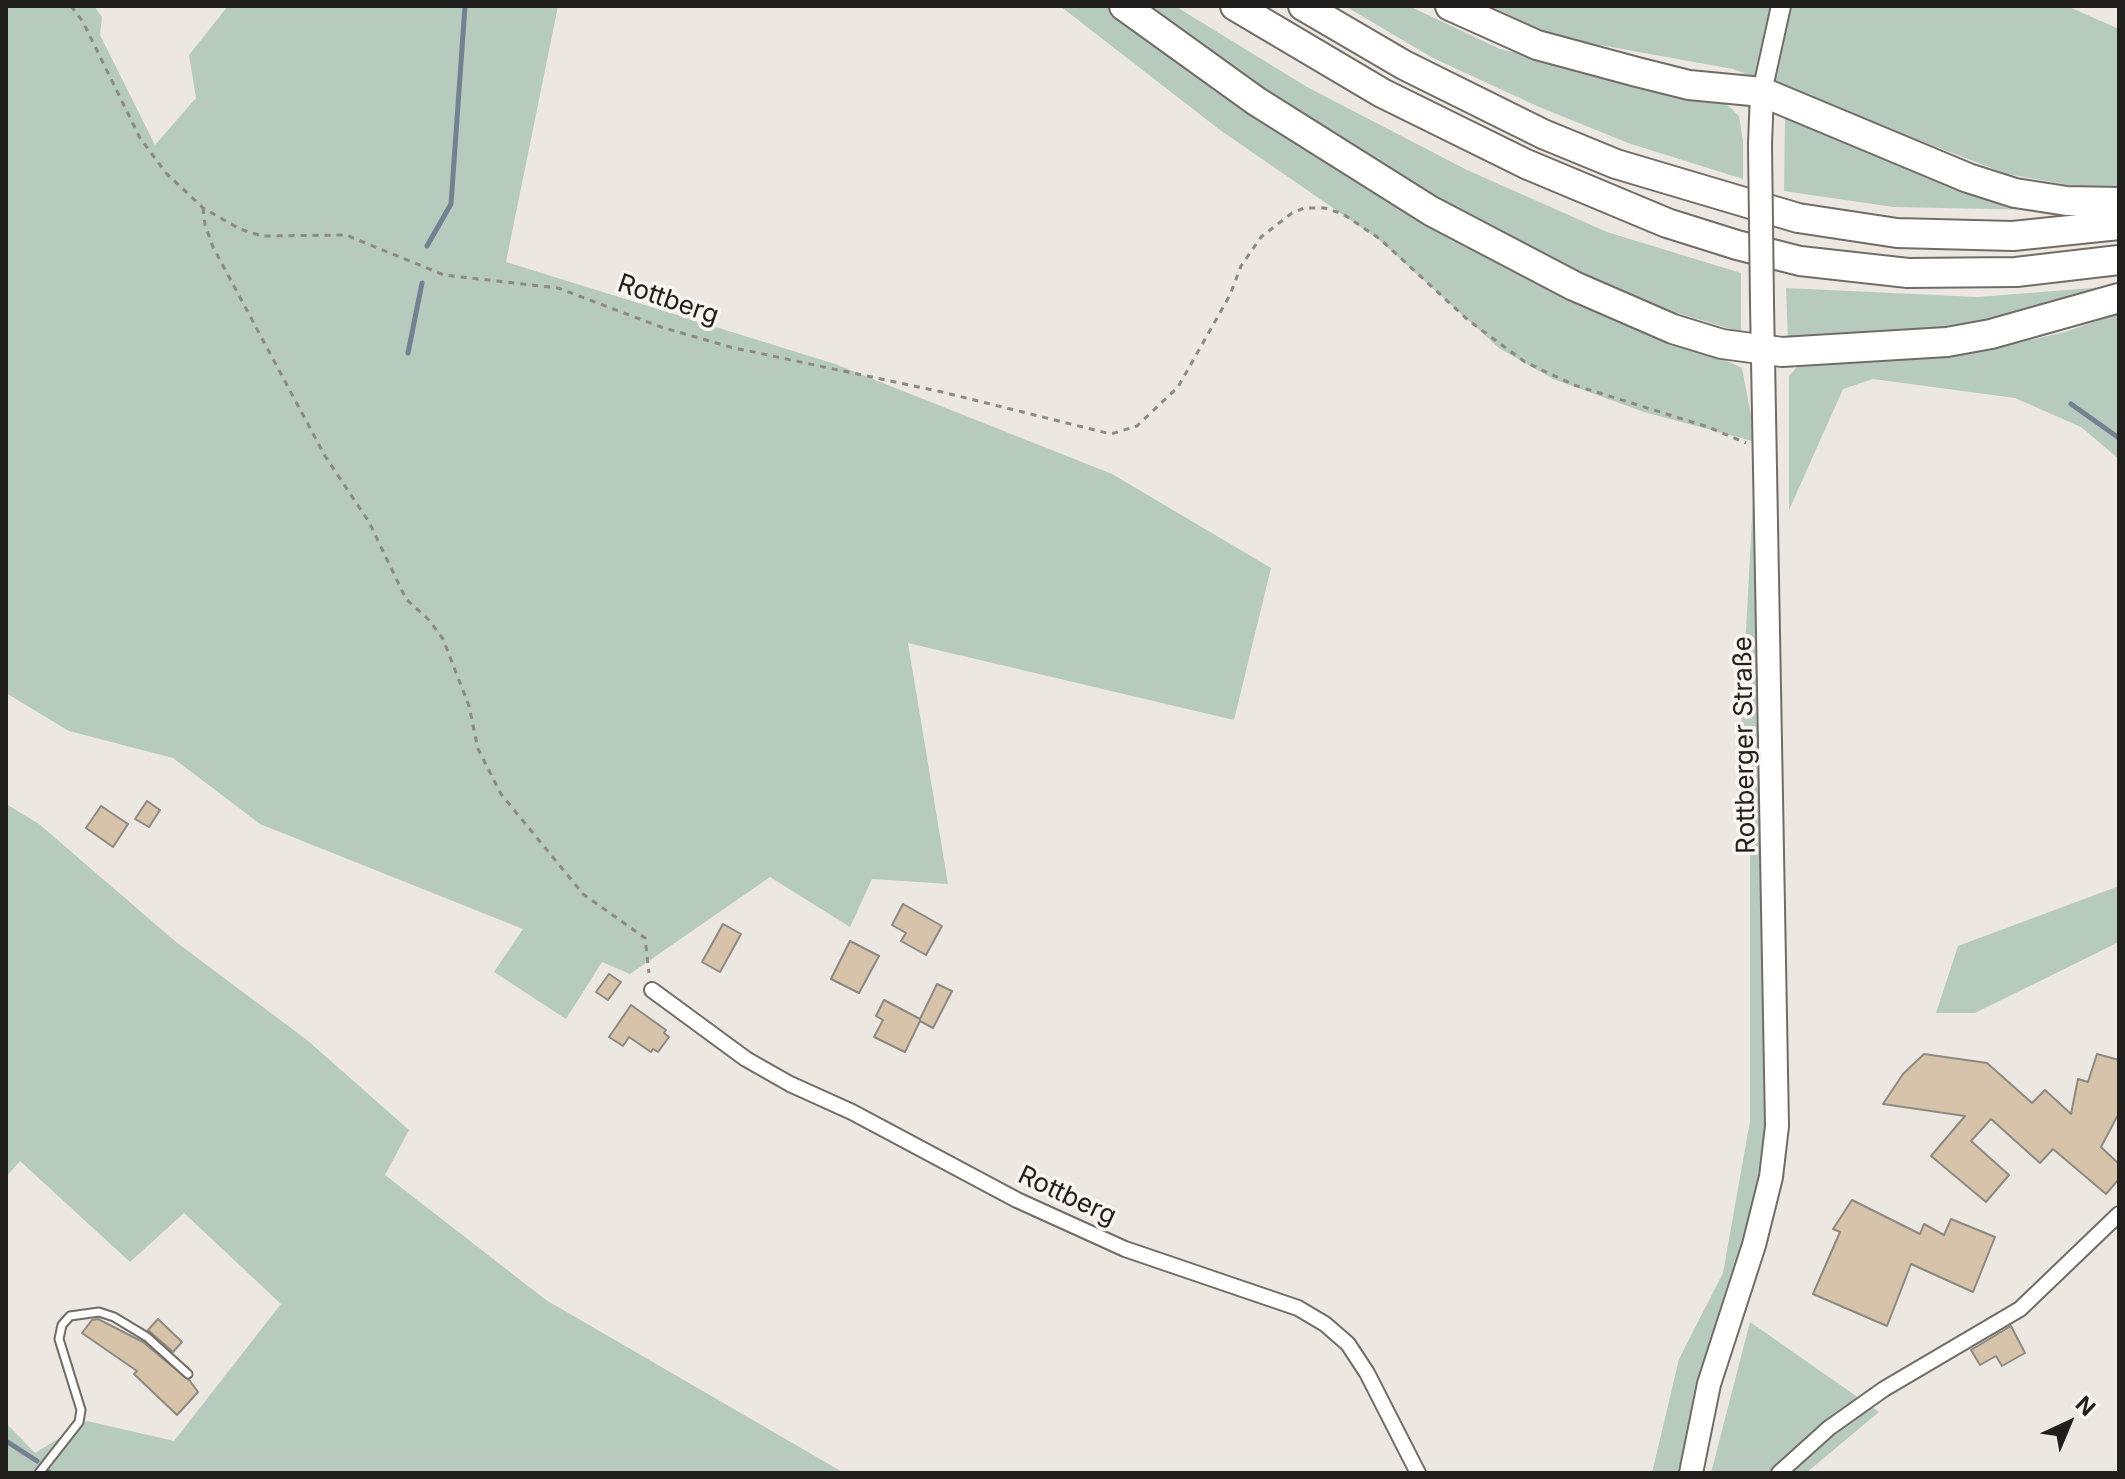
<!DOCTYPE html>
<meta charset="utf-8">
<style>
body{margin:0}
#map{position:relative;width:2125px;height:1479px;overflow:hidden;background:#ece7e0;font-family:Inter,sans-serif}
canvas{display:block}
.frame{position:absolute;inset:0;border:8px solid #211f1d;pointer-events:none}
.north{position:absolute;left:2029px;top:1383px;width:80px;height:80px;-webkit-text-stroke:6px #f9f4ed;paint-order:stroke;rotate:44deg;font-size:22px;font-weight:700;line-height:32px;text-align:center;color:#211f1d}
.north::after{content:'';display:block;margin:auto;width:28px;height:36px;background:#211f1d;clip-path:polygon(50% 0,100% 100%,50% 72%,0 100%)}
</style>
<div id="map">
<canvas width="2125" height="1479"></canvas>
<div class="frame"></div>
<div class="north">N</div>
</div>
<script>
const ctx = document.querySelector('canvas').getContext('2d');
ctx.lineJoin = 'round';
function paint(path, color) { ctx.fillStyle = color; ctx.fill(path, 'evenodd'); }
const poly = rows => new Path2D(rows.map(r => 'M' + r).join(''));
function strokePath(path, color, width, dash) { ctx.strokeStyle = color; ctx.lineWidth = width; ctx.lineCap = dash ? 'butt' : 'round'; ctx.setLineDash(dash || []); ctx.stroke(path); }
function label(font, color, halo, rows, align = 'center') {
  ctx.font = font + ' Inter,sans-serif'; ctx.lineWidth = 7; ctx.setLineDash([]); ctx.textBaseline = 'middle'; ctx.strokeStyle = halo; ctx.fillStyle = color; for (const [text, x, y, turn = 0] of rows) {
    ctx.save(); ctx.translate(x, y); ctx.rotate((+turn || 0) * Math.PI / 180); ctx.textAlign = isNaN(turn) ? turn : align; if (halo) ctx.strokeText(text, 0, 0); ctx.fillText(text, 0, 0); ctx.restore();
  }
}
const green = poly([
 [6,6,94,6,102,17,100,35,155,145,196,98,189,55,228,6,558,6,506,262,835,364,1112,474,1271,568,1234,720,908,643,948,884,872,879,850,927,770,877,630,974,602,962,566,1019,494,972,523,929,260,824,173,758,69,731,6,693],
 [1060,6,1114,6,1498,257,1742,368,1756,442,1767,1128,1758,1195,1683,1473,1652,1473,1679,1359,1723,1273,1750,1121,1750,851,1740,745,1756,442,1644,412,1553,379,1499,348,1378,239,1220,130],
 [1150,6,1175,6,1307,87,1467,170,1607,232,1741,273,1741,332,1674,312,1564,266,1435,200,1236,72],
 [1345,6,1409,6,1500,49,1721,99,1739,116,1743,141,1743,179,1628,143,1537,106,1433,58],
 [1490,6,2067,6,2119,29,2119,194,2007,174,1733,69,1556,37],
 [1785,118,1800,118,2043,210,1893,207,1784,191],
 [2119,286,2034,312,1925,335,1788,341,1786,288,1977,297],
 [2119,313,2119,459,2081,427,2015,398,1873,379,1843,389,1789,510,1789,376,1797,367,1982,351,2065,332],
 [6,804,39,824,176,942,307,1040,409,1130,385,1175,546,1300,844,1473,6,1473,6,1423,35,1453,87,1421,174,1441,281,1304,184,1213,130,1262,20,1161,6,1177],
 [2119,886,2119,942,1975,1013,1936,1013,1958,946],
 [1750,1322,1879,1412,1806,1473,1711,1473]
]);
const stream = poly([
 [427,246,451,204,465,6],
 [408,353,422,283],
 [2071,404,2119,438],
 [6,1441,37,1461],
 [49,1472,50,1473]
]);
const building = poly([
 [147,801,160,810,149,827,135,819,147,801],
 [101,806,128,824,113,847,86,828,101,806],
 [903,904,942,926,926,955,901,941,906,933,892,925,903,904],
 [723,924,741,934,720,972,702,962,723,924],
 [850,941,879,956,859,993,831,979,850,941],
 [609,974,621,982,608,1000,596,992,609,974],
 [937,984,952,991,933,1028,920,1021,905,1052,874,1037,883,1020,876,1016,884,1000,920,1019,937,984],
 [631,1005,666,1030,664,1033,669,1037,658,1052,653,1049,651,1052,629,1037,623,1046,609,1037,631,1005],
 [1924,1054,1987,1063,2032,1103,2045,1090,2071,1114,2078,1079,2088,1082,2097,1054,2119,1060,2119,1113,2101,1147,2119,1164,2119,1179,2106,1194,2053,1149,2040,1163,1991,1119,1971,1141,2009,1175,1986,1202,1931,1156,1965,1116,1883,1104,1903,1074,1924,1054],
 [1852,1200,1920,1234,1924,1224,1944,1235,1951,1219,1995,1237,1973,1292,1911,1264,1887,1326,1813,1294,1840,1232,1833,1229,1852,1200],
 [98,1319,143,1342,190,1381,198,1392,177,1415,134,1374,137,1371,82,1333,92,1320,98,1319],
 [158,1319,182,1342,173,1352,148,1330,158,1319],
 [2011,1326,2025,1353,2002,1366,1996,1356,1980,1365,1971,1350,2011,1326]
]);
const path = poly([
 [71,6,83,22,140,138,166,173,203,208,240,229,262,236,346,235,444,275,558,288,661,327,730,347,942,392,1111,434,1137,426,1178,387,1230,295,1241,266,1261,237,1292,213,1304,208,1325,208,1343,214,1380,239,1468,320,1525,362,1574,385,1708,427,1746,443],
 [203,208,205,225,213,247,325,456,369,522,406,599,429,620,443,639,469,706,478,749,501,794,583,894,645,938,649,973]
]);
const service = poly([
 [39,1473,79,1422,81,1410,59,1339,62,1325,70,1316,99,1312,114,1317,147,1337,188,1374]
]);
const minor = poly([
 [652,990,746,1059,790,1084,852,1112,1017,1200,1125,1249,1298,1308,1325,1324,1348,1344,1367,1373,1418,1473],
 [1779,1473,1829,1428,1884,1389,2020,1309,2119,1214]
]);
const tertiary = poly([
 [1762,92,1781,6]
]);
const secondary = poly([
 [1760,144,1762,92],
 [1691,1473,1709,1384,1754,1245,1771,1177,1777,1126,1762,304]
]);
const motorway = poly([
 [1124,6,1256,101,1431,211,1574,286,1673,329,1722,344,1782,352,1947,342,1991,334,2119,298],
 [1235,6,1382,93,1526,164,1667,223,1737,245,1800,261,1908,273,2016,272,2119,260],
 [1303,6,1404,65,1543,134,1616,164,1798,218,1897,233,2013,236,2119,225],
 [1450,6,1537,45,1637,72,1689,85,1762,92,1968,178,2015,193,2067,201,2119,202]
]);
const secondaryBridge = poly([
 [1760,144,1762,304]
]);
const streetNames = [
 ["Rottberg",668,300,19],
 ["Rottberger Straße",1745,745,-91],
 ["Rottberg",1067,1196,25]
];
paint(green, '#b7cabe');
strokePath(stream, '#758090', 5);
paint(building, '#d6c3aa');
strokePath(building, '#8d8983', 2);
strokePath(service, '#716c66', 11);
strokePath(minor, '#716c66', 18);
strokePath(tertiary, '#716c66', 22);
strokePath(secondary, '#716c66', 26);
strokePath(motorway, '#716c66', 32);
strokePath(path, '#8d8984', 3, [6, 6]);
strokePath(service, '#fff', 7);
strokePath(minor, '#fff', 14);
strokePath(tertiary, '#fff', 18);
strokePath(secondary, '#fff', 22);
strokePath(motorway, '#fff', 28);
strokePath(secondaryBridge, '#716c66', 26, []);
strokePath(secondaryBridge, '#fff', 22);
label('26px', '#211f1d', '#f9f4ed', streetNames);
</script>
